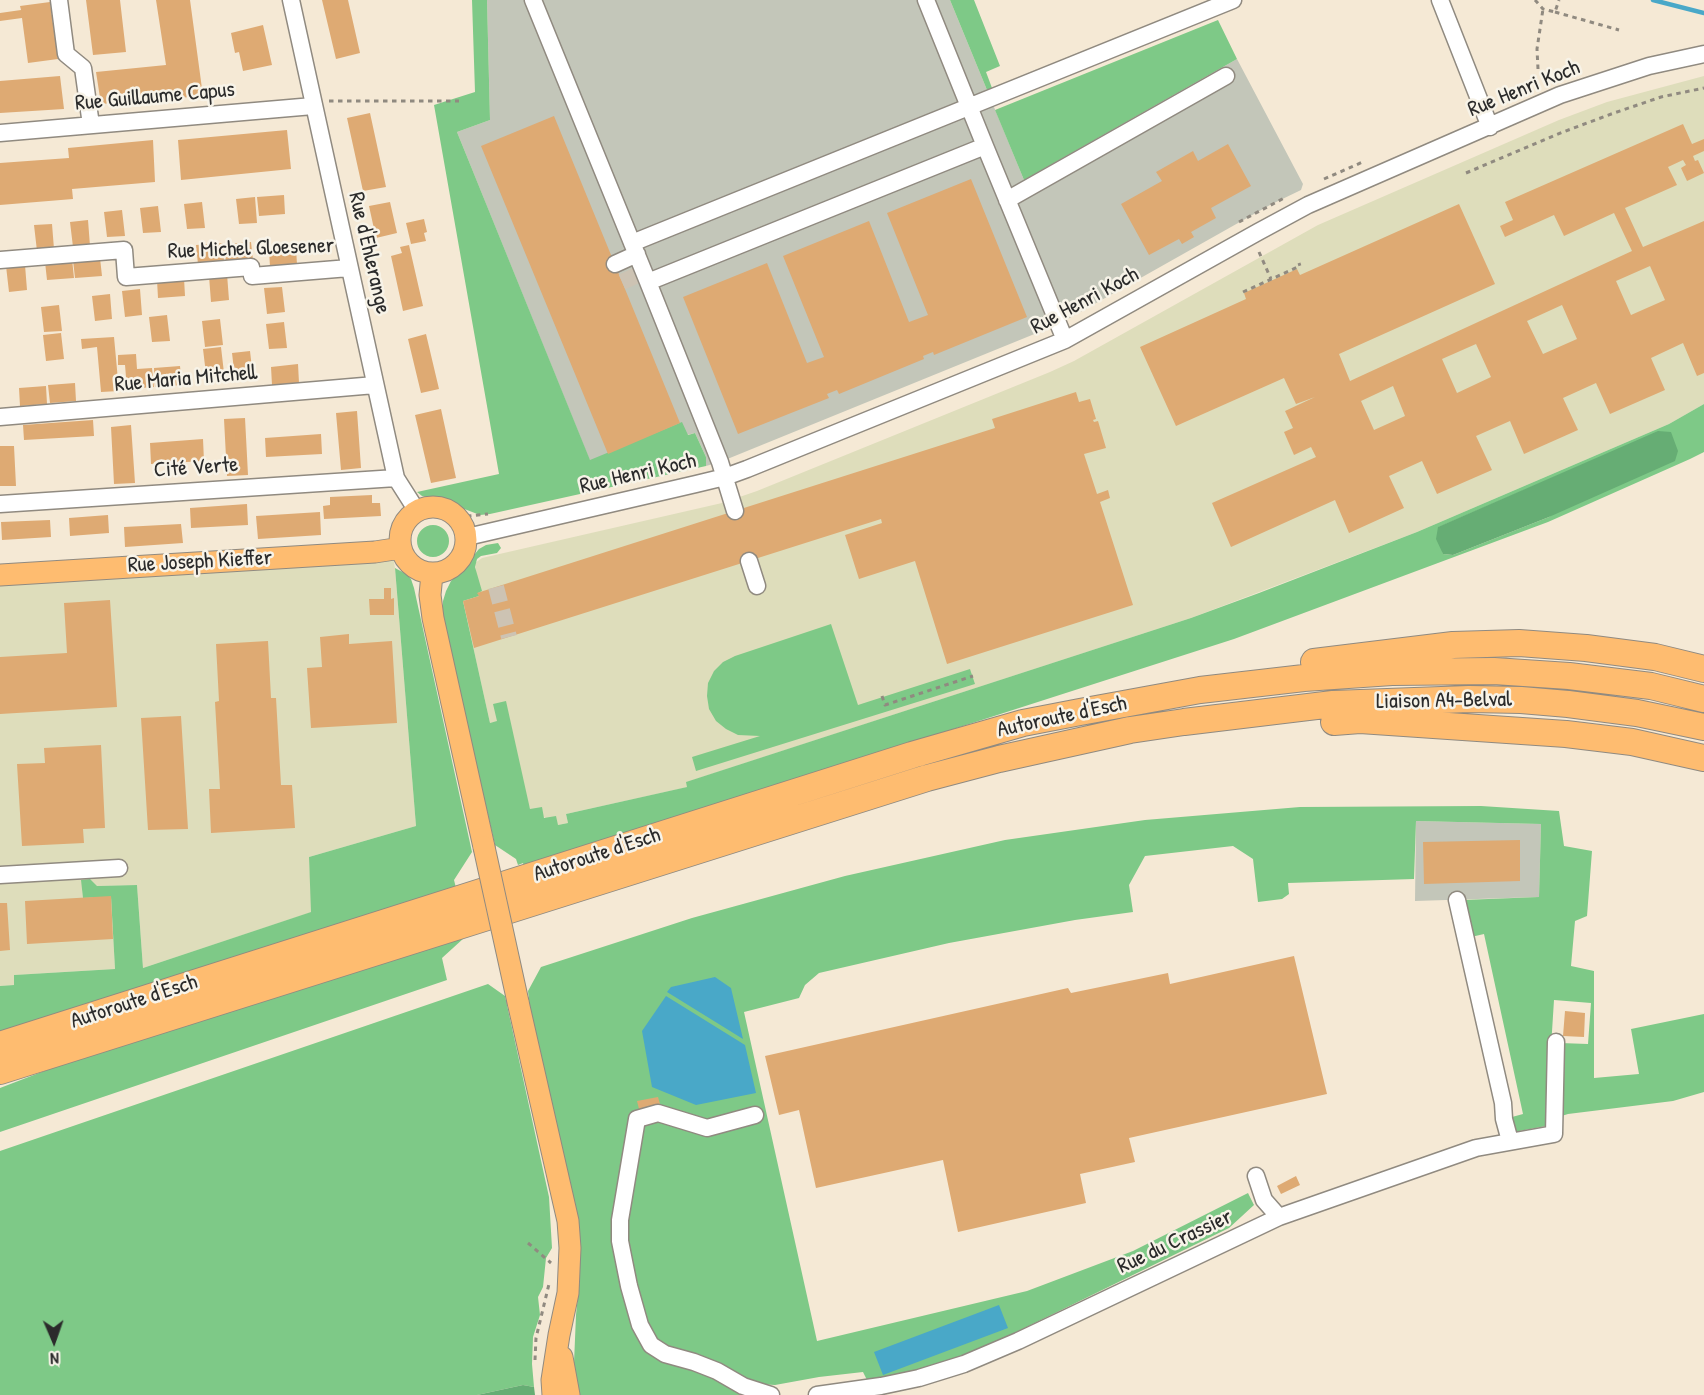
<!DOCTYPE html>
<meta charset="utf-8">
<style>
body{margin:0}
#map{position:relative;width:1704px;height:1395px;overflow:hidden;background:#f5e9d5;font-family:"Patrick Hand",sans-serif}
canvas{display:block}
.north{position:absolute;left:24px;top:1311px;width:60px;height:60px;-webkit-text-stroke:4px #f7f3e8;paint-order:stroke;rotate:178deg;font-size:16px;font-weight:700;line-height:24px;text-align:center;color:#2b2b2b}
.north::after{content:'';display:block;margin:auto;width:21px;height:27px;background:#2b2b2b;clip-path:polygon(50% 0,100% 100%,50% 72%,0 100%)}
</style>
<div id="map">
<canvas width="1704" height="1395"></canvas>
<div class="north">N</div>
</div>
<script>
const ctx = document.querySelector('canvas').getContext('2d');
ctx.lineJoin = 'round';
function paint(path, color) { ctx.fillStyle = color; ctx.fill(path, 'evenodd'); }
const poly = rows => new Path2D(rows.map(r => 'M' + r).join(''));
function strokePath(path, color, width, dash) { ctx.strokeStyle = color; ctx.lineWidth = width; ctx.lineCap = dash ? 'butt' : 'round'; ctx.setLineDash(dash || []); ctx.stroke(path); }
function label(font, color, halo, rows, align = 'center') {
  ctx.font = font + ' "Patrick Hand",sans-serif'; ctx.lineWidth = 5; ctx.setLineDash([]); ctx.textBaseline = 'middle'; ctx.strokeStyle = halo; ctx.fillStyle = color; for (const [text, x, y, turn = 0] of rows) {
    ctx.save(); ctx.translate(x, y); ctx.rotate((+turn || 0) * Math.PI / 180); ctx.textAlign = isNaN(turn) ? turn : align; if (halo) ctx.strokeText(text, 0, 0); ctx.fillText(text, 0, 0); ctx.restore();
  }
}
const built = poly([
 [1704,76,1704,404,1669,424,1417,532,1191,618,687,782,688,787,566,814,568,823,558,825,530,809,497,722,490,723,463,601,478,596,475,563,482,558,722,503,757,491,1050,372,1074,361,1318,225,1559,120,1607,102],
 [392,550,395,568,416,826,309,857,312,912,143,968,137,885,96,886,82,880,83,898,111,896,115,969,14,975,15,985,0,986,0,575]
]);
const industrial = poly([
 [487,0,950,0,1024,180,1237,59,1303,184,1301,190,1270,205,1059,324,720,462,706,466,706,457,695,433,608,454,590,461,457,132,490,120],
 [1416,821,1541,824,1539,897,1415,901]
]);
const green = poly([
 [472,0,487,0,490,120,457,132,590,460,682,422,688,435,695,433,706,457,706,466,490,514,480,515,441,500,422,496,417,492,499,474,434,105,475,92],
 [950,0,974,0,1000,66,986,72,992,88,987,90],
 [1218,20,1237,59,1024,180,995,110],
 [1704,404,1704,452,1690,459,1548,522,1234,639,524,867,523,863,518,865,516,859,495,845,452,660,443,612,443,601,446,591,451,581,467,566,474,555,479,549,486,545,498,543,501,548,497,553,481,556,477,559,475,567,482,591,478,593,479,596,463,601,490,723,497,721,493,704,506,701,530,809,542,807,544,818,556,816,558,825,568,823,566,814,687,787,686,782,1191,618,1259,593,1417,532,1669,424],
 [1658,432,1671,432,1549,517,1453,555,1443,554,1439,527],
 '417 541a16 16 0 1 1 32 0a16 16 0 1 1-32 0Z',
 [395,568,406,574,411,579,414,588,472,852,454,880,456,888,52,1018,0,1031,0,986,14,985,14,975,115,969,111,897,83,898,81,880,90,879,97,886,137,885,143,968,311,912,309,857,416,826],
 [831,624,858,705,970,669,975,684,696,771,692,757,760,736,738,735,726,729,716,721,709,709,707,696,708,683,714,671,723,662,735,656],
 [1481,806,1559,811,1564,846,1592,851,1587,916,1575,921,1571,966,1594,971,1594,1078,1639,1074,1631,1029,1704,1014,1704,1092,1673,1101,1568,1114,1555,1118,1560,1043,1588,1044,1591,1003,1554,1000,1546,1126,1514,1132,1512,1117,1523,1114,1484,934,1471,937,1463,900,1539,897,1541,824,1416,821,1414,879,1288,883,1289,894,1282,899,1258,902,1253,859,1233,846,1145,856,1129,885,1133,912,1075,920,949,943,819,973,805,985,799,998,744,1012,817,1341,1027,1291,1133,1251,1248,1193,1254,1205,1229,1228,1000,1340,966,1356,910,1374,867,1380,863,1372,819,1377,775,1385,758,1384,756,1395,578,1395,574,1363,576,1315,580,1276,579,1248,526,1000,529,999,528,991,541,967,692,918,845,876,1005,840,1145,820,1300,807],
 [464,938,442,958,447,980,0,1132,0,1088,60,1065],
 [488,984,505,996,549,1197,552,1248,546,1258,543,1287,538,1297,540,1315,533,1337,532,1364,534,1387,523,1385,477,1395,0,1395,0,1151]
]);
const forest = poly([
 [1658,431,1671,432,1678,451,1675,461,1549,517,1453,555,1443,554,1436,539,1438,527],
 [523,1385,534,1387,535,1395,477,1395]
]);
const water = poly([
 [715,977,731,988,743,1039,667,992,671,987],
 [666,996,745,1045,756,1093,696,1105,652,1087,642,1031],
 [999,1305,1008,1328,883,1375,874,1352]
]);
const stream = poly([
 [1653,0,1704,13]
]);
const building = poly([
 [86,0,120,0,126,52,93,55],
 [156,0,190,0,203,96,101,104,96,72,166,65],
 [322,0,348,0,360,53,336,59],
 [50,2,58,59,28,63,22,18,0,21,0,13,21,10,20,6],
 [263,25,272,65,243,71,239,52,235,53,231,33],
 [60,76,64,109,0,113,0,81],
 [370,113,386,187,363,191,347,118],
 [554,116,680,423,608,454,481,146],
 [1683,124,1692,144,1704,139,1704,151,1693,156,1695,161,1698,160,1704,173,1687,181,1681,168,1686,165,1683,160,1668,167,1677,185,1625,208,1643,247,1704,221,1704,373,1697,376,1683,343,1651,358,1665,390,1610,414,1596,383,1563,398,1578,430,1524,454,1510,421,1476,436,1492,470,1437,494,1422,461,1389,476,1404,508,1349,533,1335,500,1231,547,1212,503,1316,457,1311,447,1294,455,1284,432,1293,428,1285,411,1315,397,1296,404,1284,378,1176,426,1140,347,1246,299,1244,293,1297,269,1300,275,1459,204,1495,284,1339,354,1350,381,1632,251,1614,213,1564,236,1554,215,1505,237,1500,226,1513,220,1505,202],
 [1650,266,1665,300,1631,315,1616,281],
 [1562,305,1577,339,1543,354,1527,321],
 [1476,344,1491,377,1457,393,1442,359],
 [1393,386,1405,416,1374,430,1361,401],
 [287,130,291,169,181,180,178,140],
 [153,140,155,182,72,189,73,199,0,205,0,163,69,158,68,148],
 [1228,144,1251,186,1211,208,1216,218,1191,232,1194,237,1182,244,1179,239,1149,255,1121,204,1162,181,1156,172,1193,151,1198,161],
 [971,179,1027,317,934,355,933,352,923,356,924,359,839,394,837,390,827,394,829,398,738,434,683,297,767,263,807,363,824,357,783,256,869,221,909,322,928,315,887,213],
 [284,195,285,214,259,216,257,197],
 [255,197,257,223,239,224,236,199],
 [202,202,205,228,187,229,184,204],
 [390,202,397,233,376,238,369,206],
 [158,206,161,232,143,233,140,208],
 [122,210,125,236,107,237,104,212],
 [424,219,427,232,424,233,426,241,411,244,406,223],
 [88,220,90,246,73,247,70,222],
 [52,224,54,249,37,251,34,225],
 [251,242,253,260,226,262,224,244],
 [223,243,224,262,198,264,196,245],
 [409,245,423,306,403,311,391,256,402,253,400,247],
 [296,247,297,265,270,267,269,249],
 [100,258,102,276,75,278,73,260],
 [72,259,74,278,47,280,45,262],
 [25,265,27,290,9,292,6,266],
 [227,274,229,300,211,302,209,276],
 [184,278,185,296,158,298,157,280],
 [282,287,285,312,267,314,264,288],
 [140,289,142,315,125,317,122,291],
 [110,294,112,319,95,321,92,296],
 [59,305,62,331,44,332,41,307],
 [167,315,170,341,152,342,149,317],
 [220,319,223,345,205,347,202,321],
 [284,322,287,348,269,349,266,324],
 [61,333,64,359,46,361,43,335],
 [426,334,439,389,421,393,408,339],
 [114,337,119,391,101,392,97,347,82,349,81,339],
 [221,347,224,373,206,374,203,349],
 [250,351,253,377,235,378,232,353],
 [136,354,137,369,152,368,154,387,127,389,125,365,118,365,118,355],
 [298,364,299,383,272,385,271,367],
 [180,366,182,385,155,387,154,368],
 [75,383,76,401,50,403,48,385],
 [46,386,47,404,20,406,19,388],
 [1076,392,1079,402,1090,399,1096,419,1093,420,1094,422,1098,421,1106,448,1084,454,1097,494,1108,490,1110,498,1100,502,1133,605,947,664,915,561,859,579,845,535,882,523,881,519,474,648,463,601,479,596,477,593,995,428,992,419],
 [441,409,456,478,431,483,415,415],
 [357,411,361,468,341,470,336,413],
 [245,418,248,475,227,476,224,419],
 [93,420,94,436,24,440,23,425],
 [131,425,135,483,114,484,111,427],
 [321,434,322,454,266,457,265,438],
 [203,439,204,461,151,464,150,443],
 [0,446,14,446,16,486,0,486],
 [372,495,372,503,380,503,381,516,324,519,323,506,330,505,330,497],
 [247,504,248,525,191,528,190,508],
 [320,512,321,535,258,539,256,516],
 [108,515,109,533,70,536,69,518],
 [50,520,51,537,2,540,1,522],
 [181,524,183,543,125,547,124,527],
 [384,588,391,588,391,599,394,598,394,615,370,615,369,599,384,599],
 [110,600,117,707,0,714,0,657,67,653,64,603],
 [349,634,349,644,392,641,397,723,311,728,307,668,322,667,320,637],
 [268,641,271,698,276,698,281,785,292,785,295,828,211,833,209,789,220,789,215,702,219,701,216,644],
 [181,716,188,829,148,830,141,718],
 [101,745,105,828,83,829,84,843,22,846,17,764,45,763,44,748],
 [1520,840,1520,881,1424,884,1423,842],
 [111,896,113,939,27,944,25,901],
 [0,903,7,903,10,950,0,951],
 [1294,956,1327,1094,1129,1138,1135,1162,1080,1174,1086,1203,958,1232,943,1160,816,1188,799,1110,779,1115,765,1056,1068,988,1071,993,1168,973,1170,984],
 [1565,1011,1585,1013,1584,1037,1563,1036],
 [658,1097,660,1104,639,1109,637,1101],
 [1296,1176,1300,1185,1281,1194,1277,1186]
]);
const minorTunnel = poly([
 [622,282,644,272],
 [496,587,509,637]
]);
const path = poly([
 [1535,0,1543,9,1555,12,1559,0],
 [1555,12,1619,30],
 [1538,69,1537,49,1543,9],
 [329,101,459,101],
 [1466,173,1563,132,1614,113,1661,97,1704,88],
 [1324,179,1365,161],
 [1239,222,1286,197],
 [1259,252,1271,279],
 [1243,292,1300,266,1299,263],
 [458,517,488,514],
 [882,696,885,705,973,676],
 [528,1243,551,1263],
 [535,1360,536,1338,549,1284]
]);
const minor = poly([
 [59,0,66,54,83,68,91,125],
 [291,0,396,478,417,511],
 [533,0,648,282],
 [926,0,985,146],
 [1440,0,1490,127],
 [0,133,313,106],
 [1007,200,1226,76],
 [632,243,1233,0],
 [0,260,124,250,126,277,251,267,252,276,349,268],
 [615,264,637,254],
 [0,417,375,385],
 [0,504,396,478],
 [735,511,720,462,648,282,985,146,1065,340],
 [467,537,696,484,725,477,747,469,1065,340,1258,232,1308,205,1560,95,1649,66,1704,54],
 [749,561,757,586],
 [0,875,119,868],
 [1457,900,1503,1103,1504,1119,1510,1141],
 [755,1115,707,1128,658,1113,637,1119,620,1220,620,1241,629,1286,640,1325,651,1345,665,1354,694,1362,717,1371,743,1386,771,1395],
 [1256,1176,1264,1200,1279,1217],
 [817,1395,881,1386,919,1378,964,1364,1018,1341,1279,1217,1476,1148,1554,1134,1556,1042]
]);
const major = poly([
 '400 540a33 33 0 1 1 66 0a33 33 0 1 1-66 0Z',
 [432,574,430,595,433,618,484,847],
 [0,575,375,552,401,548],
 [518,1002,568,1221,570,1248,568,1293,559,1335,552,1380,553,1395],
 [562,1357,569,1395]
]);
const highway = poly([
 [1314,662,1453,645,1519,643,1586,648,1655,657,1704,669],
 [1334,722,1360,720,1566,734,1632,742,1704,758],
 [0,1045,912,755,1023,723,1080,712,1200,690,1304,678,1392,672,1494,671,1569,676,1651,686,1704,699],
 [0,1071,927,778,999,759,1130,730,1184,722,1333,704,1469,699,1521,700,1568,704,1637,713,1704,727]
]);
const majorBridge = poly([
 [484,847,518,1002]
]);
const streetNames = [
 ["Rue Henri Koch",1524,89,-22],
 ["Rue Guillaume Capus",155,97,-5],
 ["Rue Michel Gloesener",251,249,-2],
 ["Rue d'Ehlerange",369,253,77],
 ["Rue Henri Koch",1085,301,-28],
 ["Rue Maria Mitchell",186,379,-5],
 ["Cité Verte",196,468,-4],
 ["Rue Henri Koch",638,474,-13],
 ["Rue Joseph Kieffer",200,562,-3],
 ["Liaison A4-Belval",1444,701,-1],
 ["Autoroute d'Esch",1062,717,-12],
 ["Autoroute d'Esch",597,855,-18],
 ["Autoroute d'Esch",134,1002,-18],
 ["Rue du Crassier",1175,1242,-25]
];
paint(built, '#deddbb');
paint(industrial, '#c3c6b9');
paint(green, '#7ec987');
paint(forest, '#66ad74');
paint(water, '#49a8c8');
strokePath(stream, '#49a8c8', 4.5);
paint(building, '#deaa73');
strokePath(minorTunnel, '#cdc3b3', 16, [16, 8]);
strokePath(minor, '#908a80', 19);
strokePath(major, '#908a80', 23);
strokePath(highway, '#908a80', 28);
strokePath(path, '#908a80', 3, [4.5, 4.5]);
strokePath(minor, '#fff', 16);
strokePath(major, '#febc70', 21);
strokePath(highway, '#febc70', 26);
strokePath(majorBridge, '#908a80', 23, []);
strokePath(majorBridge, '#febc70', 21);
label('22px', '#2b2b2b', '#f7f3e8', streetNames);
</script>
